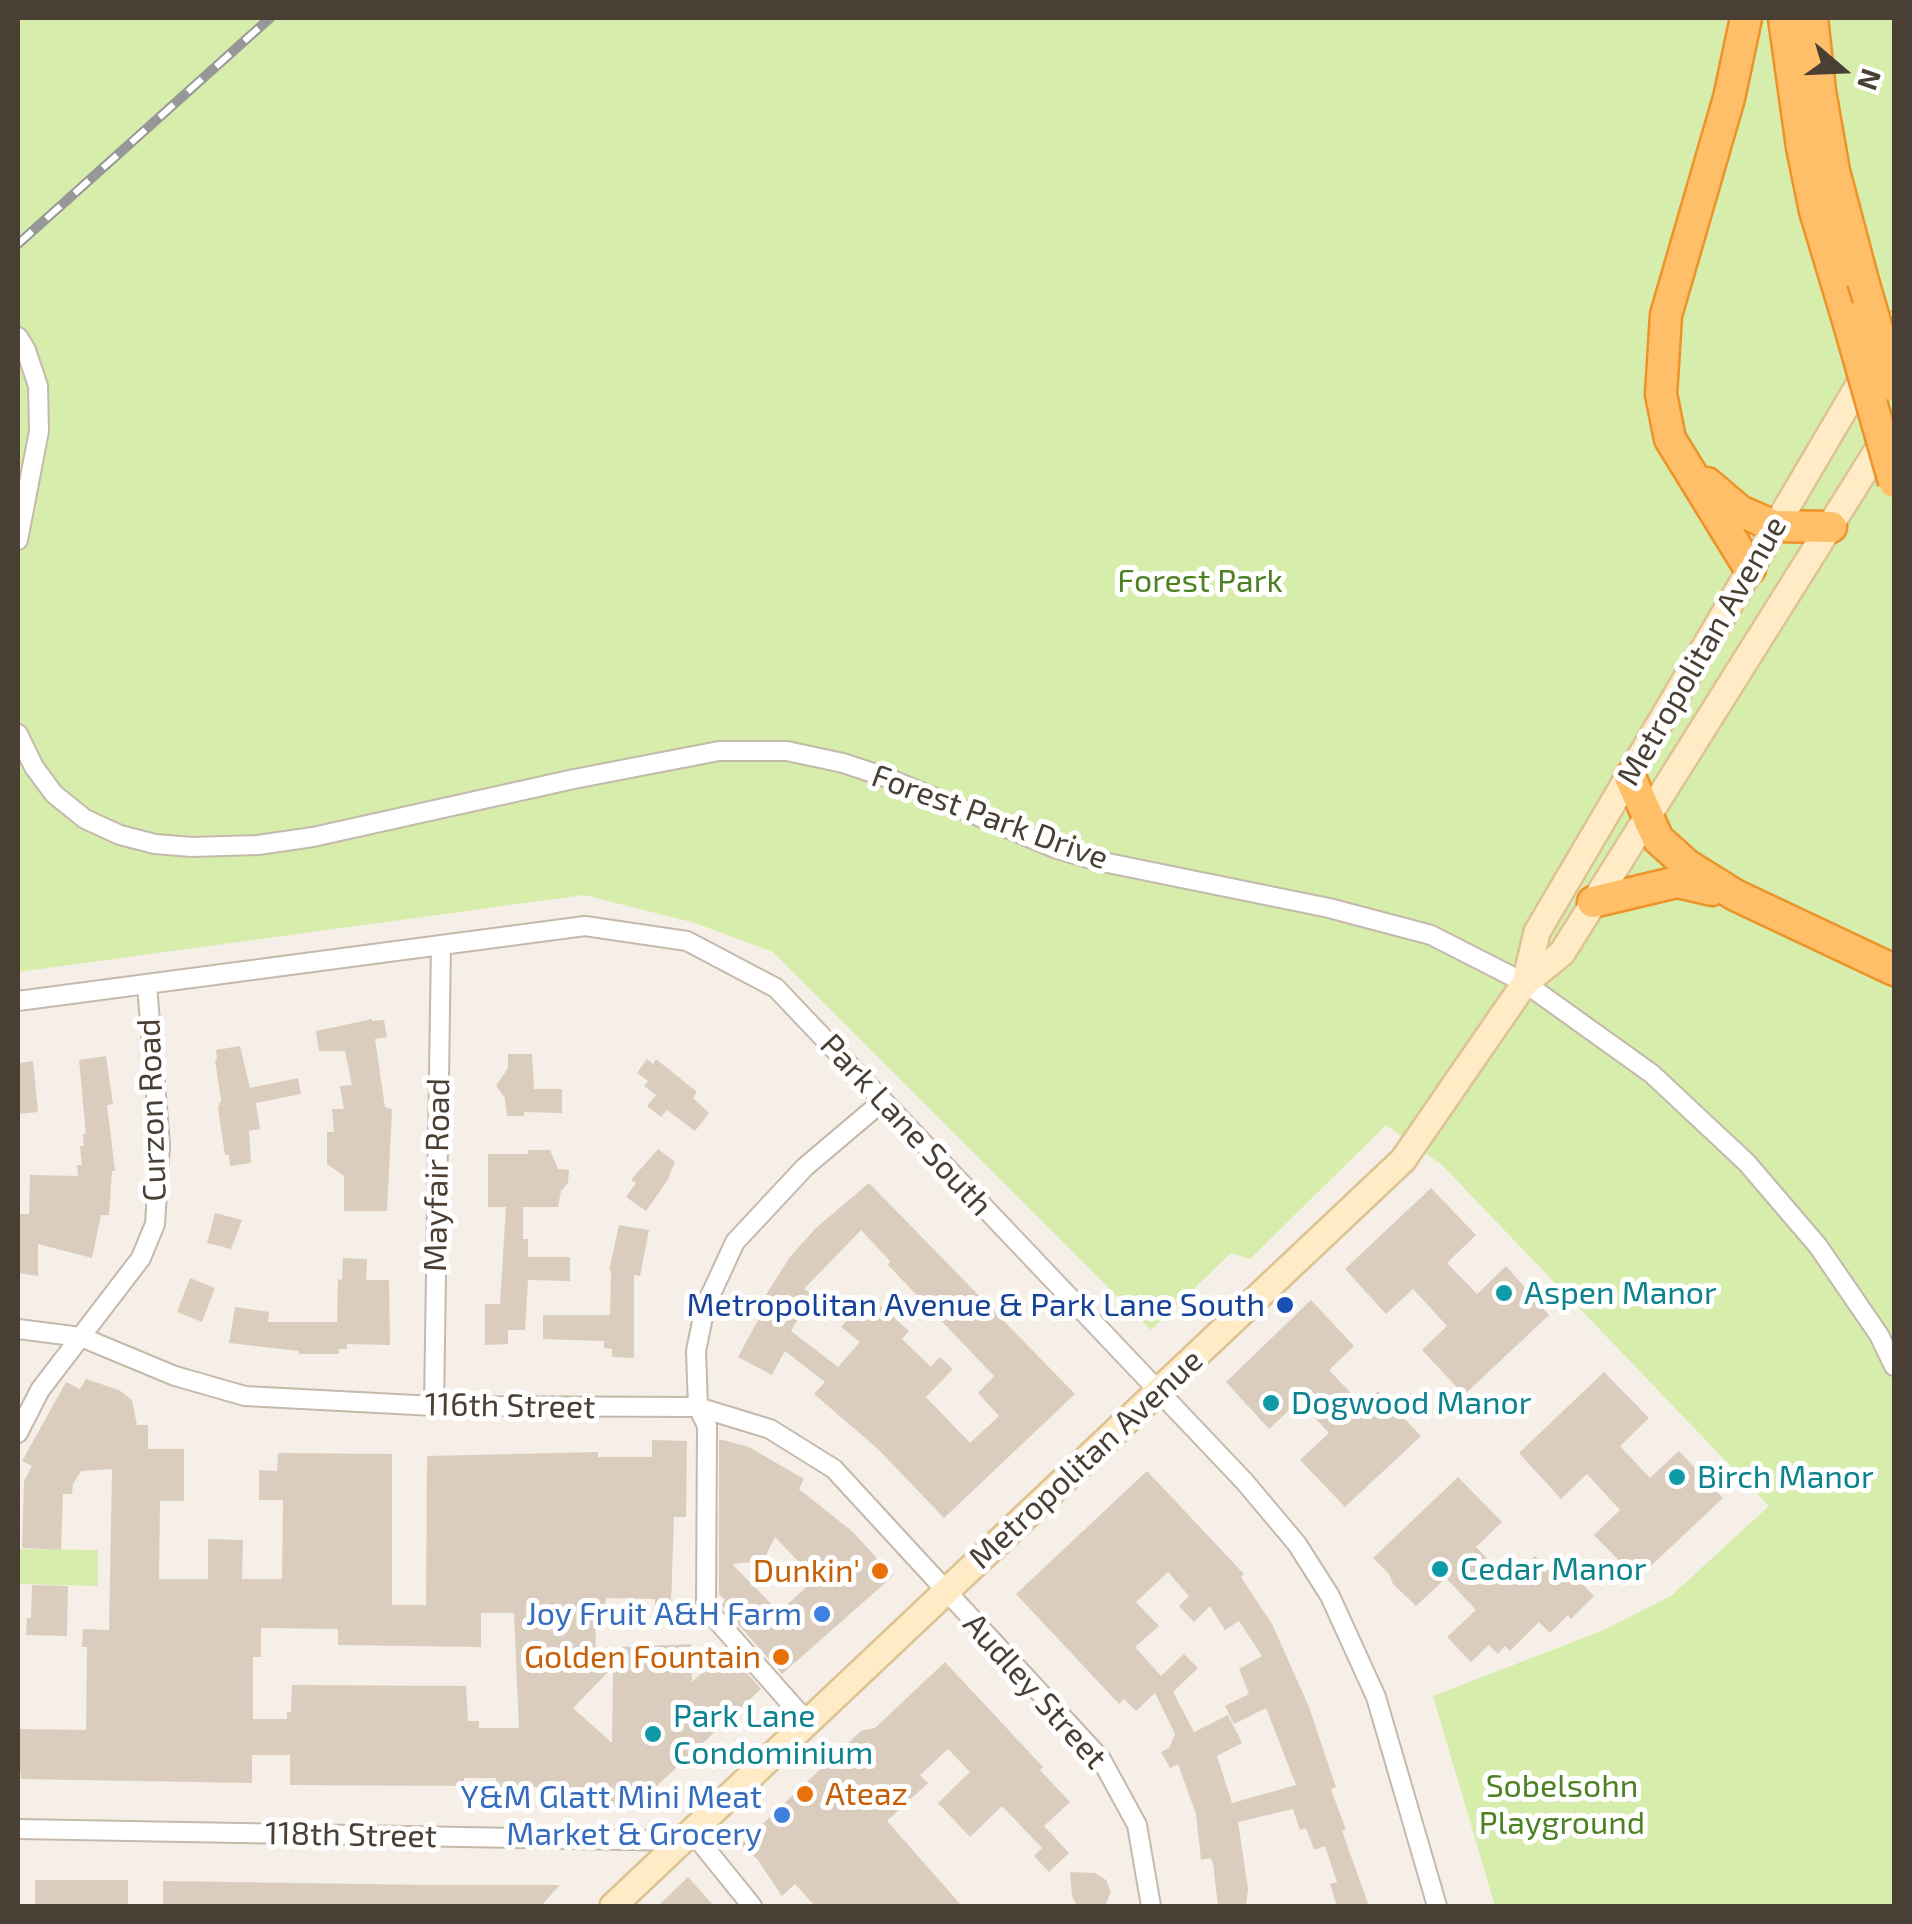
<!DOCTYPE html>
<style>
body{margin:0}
#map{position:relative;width:1912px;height:1924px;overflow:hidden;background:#f5efe7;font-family:"Exo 2",sans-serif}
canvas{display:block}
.frame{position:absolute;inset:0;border:20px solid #493f35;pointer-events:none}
.north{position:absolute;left:1792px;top:20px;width:100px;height:100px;-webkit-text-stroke:8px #fff;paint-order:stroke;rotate:109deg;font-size:28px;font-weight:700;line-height:40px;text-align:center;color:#493f35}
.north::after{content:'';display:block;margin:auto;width:35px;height:45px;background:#493f35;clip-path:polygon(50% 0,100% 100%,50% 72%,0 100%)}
</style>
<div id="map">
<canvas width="1912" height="1924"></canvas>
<div class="frame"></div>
<div class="north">N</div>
</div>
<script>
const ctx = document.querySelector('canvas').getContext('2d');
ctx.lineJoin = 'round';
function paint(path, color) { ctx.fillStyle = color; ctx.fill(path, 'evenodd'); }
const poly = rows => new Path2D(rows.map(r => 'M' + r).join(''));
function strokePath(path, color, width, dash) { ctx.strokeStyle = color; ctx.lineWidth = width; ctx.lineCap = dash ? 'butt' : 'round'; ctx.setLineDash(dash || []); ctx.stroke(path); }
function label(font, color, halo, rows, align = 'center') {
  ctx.font = font + ' "Exo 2",sans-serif'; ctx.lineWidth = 10; ctx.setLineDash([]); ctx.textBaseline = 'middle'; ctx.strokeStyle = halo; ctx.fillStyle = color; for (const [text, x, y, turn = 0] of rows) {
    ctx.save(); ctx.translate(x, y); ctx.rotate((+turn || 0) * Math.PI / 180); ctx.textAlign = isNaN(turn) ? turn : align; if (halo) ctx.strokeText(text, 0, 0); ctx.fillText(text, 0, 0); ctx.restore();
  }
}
const green = poly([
 [18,18,1894,18,1894,1906,1495,1906,1433,1696,1604,1630,1671,1596,1769,1506,1442,1165,1386,1125,1250,1259,1231,1253,1151,1330,773,952,695,923,584,895,18,972],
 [18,1549,98,1550,98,1586,18,1584]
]);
const building = poly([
 [372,1019,372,1021,384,1020,387,1037,375,1039,385,1107,392,1109,387,1211,344,1211,344,1176,327,1164,327,1132,334,1132,332,1109,344,1109,340,1086,352,1085,345,1051,319,1051,316,1031],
 [240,1046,250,1088,298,1078,301,1094,256,1103,260,1129,249,1131,251,1163,230,1166,229,1155,225,1155,218,1108,221,1100,215,1060,217,1060,216,1050],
 [508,1054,532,1054,534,1089,562,1089,562,1113,524,1112,524,1116,507,1116,505,1098,496,1086,508,1068],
 [106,1056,113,1104,107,1105,115,1171,112,1171,109,1215,101,1215,92,1258,38,1244,38,1276,18,1273,18,1214,29,1214,30,1175,78,1176,77,1165,82,1165,80,1146,84,1146,83,1134,86,1134,79,1060],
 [647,1059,653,1064,656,1059,697,1092,693,1098,709,1113,695,1131,667,1110,661,1117,647,1106,656,1095,644,1086,648,1081,637,1073],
 [33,1061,38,1112,18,1114,18,1063],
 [658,1149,675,1162,667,1181,646,1211,626,1197,636,1183,631,1180],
 [528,1150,550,1150,558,1169,569,1170,568,1183,561,1191,558,1207,523,1207,523,1239,528,1239,528,1257,570,1257,570,1281,528,1280,525,1330,508,1330,508,1344,485,1345,485,1304,500,1304,506,1207,488,1207,488,1154,528,1154],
 [869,1183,1075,1394,944,1518,878,1449,814,1394,825,1382,785,1351,772,1375,738,1357,765,1307,760,1304,790,1257,816,1228],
 [861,1230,890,1261,888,1265,994,1376,978,1393,999,1416,970,1443,926,1397,953,1369,940,1357,931,1367,902,1339,909,1331,868,1295,841,1327,860,1342,838,1367,791,1331,813,1295,804,1289],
 [1431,1188,1476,1235,1447,1263,1477,1294,1506,1266,1549,1315,1464,1395,1422,1350,1447,1326,1413,1289,1386,1314,1345,1269],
 [215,1213,242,1220,231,1249,207,1243],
 [619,1225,649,1230,640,1276,634,1275,634,1358,612,1357,612,1349,604,1348,604,1341,543,1339,543,1315,610,1315,611,1271,609,1271],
 [343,1258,367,1259,366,1280,389,1280,390,1345,347,1344,347,1349,339,1349,339,1354,299,1354,299,1351,229,1343,235,1307,269,1312,268,1322,337,1322,338,1279,342,1280],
 [190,1278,215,1288,202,1322,177,1312],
 [1311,1300,1354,1346,1329,1370,1363,1406,1378,1391,1421,1436,1345,1507,1300,1460,1329,1433,1299,1401,1269,1429,1226,1382],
 [1604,1372,1649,1418,1620,1446,1650,1478,1679,1451,1723,1498,1637,1579,1594,1535,1620,1510,1587,1474,1561,1499,1519,1453],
 [86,1379,119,1390,132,1400,137,1425,148,1425,148,1449,184,1449,184,1501,160,1501,159,1579,208,1579,208,1539,243,1540,242,1579,282,1579,283,1500,259,1500,259,1470,277,1471,278,1453,392,1454,392,1605,426,1605,427,1456,598,1452,598,1457,652,1457,652,1440,687,1441,686,1517,674,1517,671,1605,655,1605,655,1599,606,1598,605,1613,595,1613,596,1648,691,1644,692,1682,727,1650,761,1689,634,1807,611,1807,611,1788,496,1787,496,1778,464,1778,464,1786,290,1785,290,1755,252,1755,252,1783,21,1779,21,1774,18,1774,18,1729,86,1730,87,1647,82,1647,83,1629,109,1630,112,1469,81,1471,73,1484,72,1494,63,1494,61,1550,22,1548,24,1481,32,1466,22,1461,66,1382,80,1389],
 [481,1613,514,1613,519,1728,479,1728,479,1721,468,1721,466,1686,292,1685,291,1712,287,1712,287,1719,253,1719,253,1657,261,1657,261,1628,338,1629,338,1645,481,1647],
 [613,1667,612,1743,573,1708],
 [719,1439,749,1447,804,1479,799,1489,853,1532,893,1576,782,1674,721,1605,725,1600,719,1594],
 [775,1537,815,1579,779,1612,732,1564,763,1561],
 [1147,1471,1244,1574,1241,1577,1272,1624,1309,1707,1336,1787,1331,1789,1346,1830,1342,1831,1369,1906,1337,1906,1330,1884,1337,1882,1325,1846,1314,1850,1306,1828,1300,1830,1293,1809,1238,1822,1248,1889,1246,1906,1218,1906,1213,1863,1210,1858,1201,1860,1196,1814,1178,1764,1170,1768,1161,1752,1169,1748,1175,1734,1155,1693,1136,1711,1124,1699,1119,1704,1016,1594],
 [1168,1572,1189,1596,1179,1606,1194,1622,1210,1606,1225,1630,1239,1621,1262,1656,1239,1669,1249,1694,1225,1706,1234,1724,1266,1708,1296,1785,1232,1803,1217,1756,1242,1743,1228,1715,1194,1732,1173,1692,1198,1668,1184,1654,1161,1676,1135,1647,1159,1626,1136,1602],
 [1458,1477,1502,1522,1476,1547,1509,1581,1535,1556,1550,1572,1561,1562,1594,1596,1571,1619,1568,1615,1550,1633,1539,1622,1510,1651,1505,1646,1498,1654,1489,1645,1471,1662,1447,1637,1476,1610,1446,1578,1416,1606,1393,1584,1389,1574,1373,1558],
 [32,1585,68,1586,67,1636,26,1635,27,1618,31,1618],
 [945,1662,1043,1767,1040,1770,1070,1802,1044,1826,1069,1853,1049,1872,1034,1856,1042,1848,1002,1806,970,1837,938,1803,970,1772,948,1749,920,1775,928,1783,887,1821,962,1906,815,1906,795,1884,782,1896,757,1859,740,1845,861,1731,875,1728],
 [1070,1872,1095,1873,1106,1880,1111,1892,1105,1906,1077,1906,1072,1896],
 [688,1877,714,1906,658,1906],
 [35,1880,128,1880,128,1906,35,1906],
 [163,1881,430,1885,560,1885,541,1906,163,1906]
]);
const street = poly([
 [18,337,26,350,38,386,39,431,18,540],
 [18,734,34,767,54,794,85,819,120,835,155,844,192,847,258,845,313,837,574,779,719,751,787,751,843,763,885,777,1057,849,1098,861,1329,908,1431,935,1525,983,1652,1074,1747,1163,1818,1246,1879,1335,1894,1366],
 [18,1001,585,926,687,941,776,988,1244,1481,1297,1544,1330,1596,1376,1697,1437,1906],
 [18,1329,81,1337,175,1376,245,1396,434,1406,698,1407,770,1429,834,1469,1101,1759,1137,1825,1151,1906],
 [434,1406,441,945],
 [18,1433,40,1390,141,1258,155,1224,160,1145,147,985],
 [808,1723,706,1608,707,1426,698,1407,696,1351,705,1307,735,1242,805,1167,883,1101],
 [18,1829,684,1841],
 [693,1833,752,1906]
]);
const secondary = poly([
 [1525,983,1537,932,1894,325],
 [613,1906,1403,1160,1525,983,1562,953,1894,424]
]);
const highway = poly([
 [1746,18,1729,98,1666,315,1661,394,1670,439,1750,569],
 [1784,18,1802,147,1815,211,1847,317],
 [1812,18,1820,91,1834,171,1863,281],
 [1707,483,1740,511,1774,526,1831,527],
 [1630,777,1658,839,1687,865,1735,895,1894,970],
 [1593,902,1677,882,1712,890]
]);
const rail = poly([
 [18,244,270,18]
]);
const highwayBridge = poly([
 [1863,281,1894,386],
 [1847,317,1894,482]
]);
const markers = [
 [1504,1293,10,"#0f9aa8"],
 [1285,1305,10,"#1a4fb4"],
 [1271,1403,10,"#0f9aa8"],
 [1677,1477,10,"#0f9aa8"],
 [1440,1569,10,"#0f9aa8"],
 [880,1571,10,"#e8710a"],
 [822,1614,10,"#3f7fe0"],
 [781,1657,10,"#e8710a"],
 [653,1734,10,"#0f9aa8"],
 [805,1794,10,"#e8710a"],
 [782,1815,10,"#3f7fe0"]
];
const parkNames = [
 ["Forest Park",1200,581],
 ["Sobelsohn",1562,1786],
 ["Playground",1562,1823]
];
const streetNames = [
 ["Metropolitan Avenue",1702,651,-60],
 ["Forest Park Drive",990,817,20],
 ["Curzon Road",152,1110,-92],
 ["Park Lane South",906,1125,47],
 ["Mayfair Road",437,1175,-89],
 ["116th Street",510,1406,1],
 ["Metropolitan Avenue",1086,1459,-43],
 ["Audley Street",1035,1691,48],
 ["118th Street",351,1835,1]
];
const cultureNames = [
 ["Aspen Manor",1524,1293],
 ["Dogwood Manor",1291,1403],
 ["Birch Manor",1697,1477],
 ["Cedar Manor",1460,1569],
 ["Park Lane",673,1716],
 ["Condominium",673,1753]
];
const transitNames = [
 ["Metropolitan Avenue & Park Lane South",1265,1305]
];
const foodNames = [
 ["Dunkin'",860,1571],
 ["Golden Fountain",761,1657],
 ["Ateaz",825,1794,"left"]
];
const shopNames = [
 ["Joy Fruit A&H Farm",802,1614],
 ["Y&M Glatt Mini Meat",762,1797],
 ["Market & Grocery",762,1834]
];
paint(green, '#d6edab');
paint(building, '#dbcdbe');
strokePath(street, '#c5b9ab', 22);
strokePath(secondary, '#ddc394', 30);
strokePath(highway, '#ed9329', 35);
strokePath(street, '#fff', 18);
strokePath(secondary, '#ffecc7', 25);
strokePath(highway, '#ffbf68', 30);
strokePath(rail, '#979797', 10);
strokePath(rail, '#fff', 6, [19]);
strokePath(highwayBridge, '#ed9329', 35, []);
strokePath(highwayBridge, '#ffbf68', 30);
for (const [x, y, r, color] of markers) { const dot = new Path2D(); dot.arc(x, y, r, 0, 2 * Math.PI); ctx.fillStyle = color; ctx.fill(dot); strokePath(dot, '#fff', 4); }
label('32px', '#4e8122', '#fff', parkNames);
label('32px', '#493f35', '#fff', streetNames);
label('32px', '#0d838f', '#fff', cultureNames, 'left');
label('32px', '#164399', '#fff', transitNames, 'right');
label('32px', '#c56008', '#fff', foodNames, 'right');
label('32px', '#366cbe', '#fff', shopNames, 'right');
</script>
